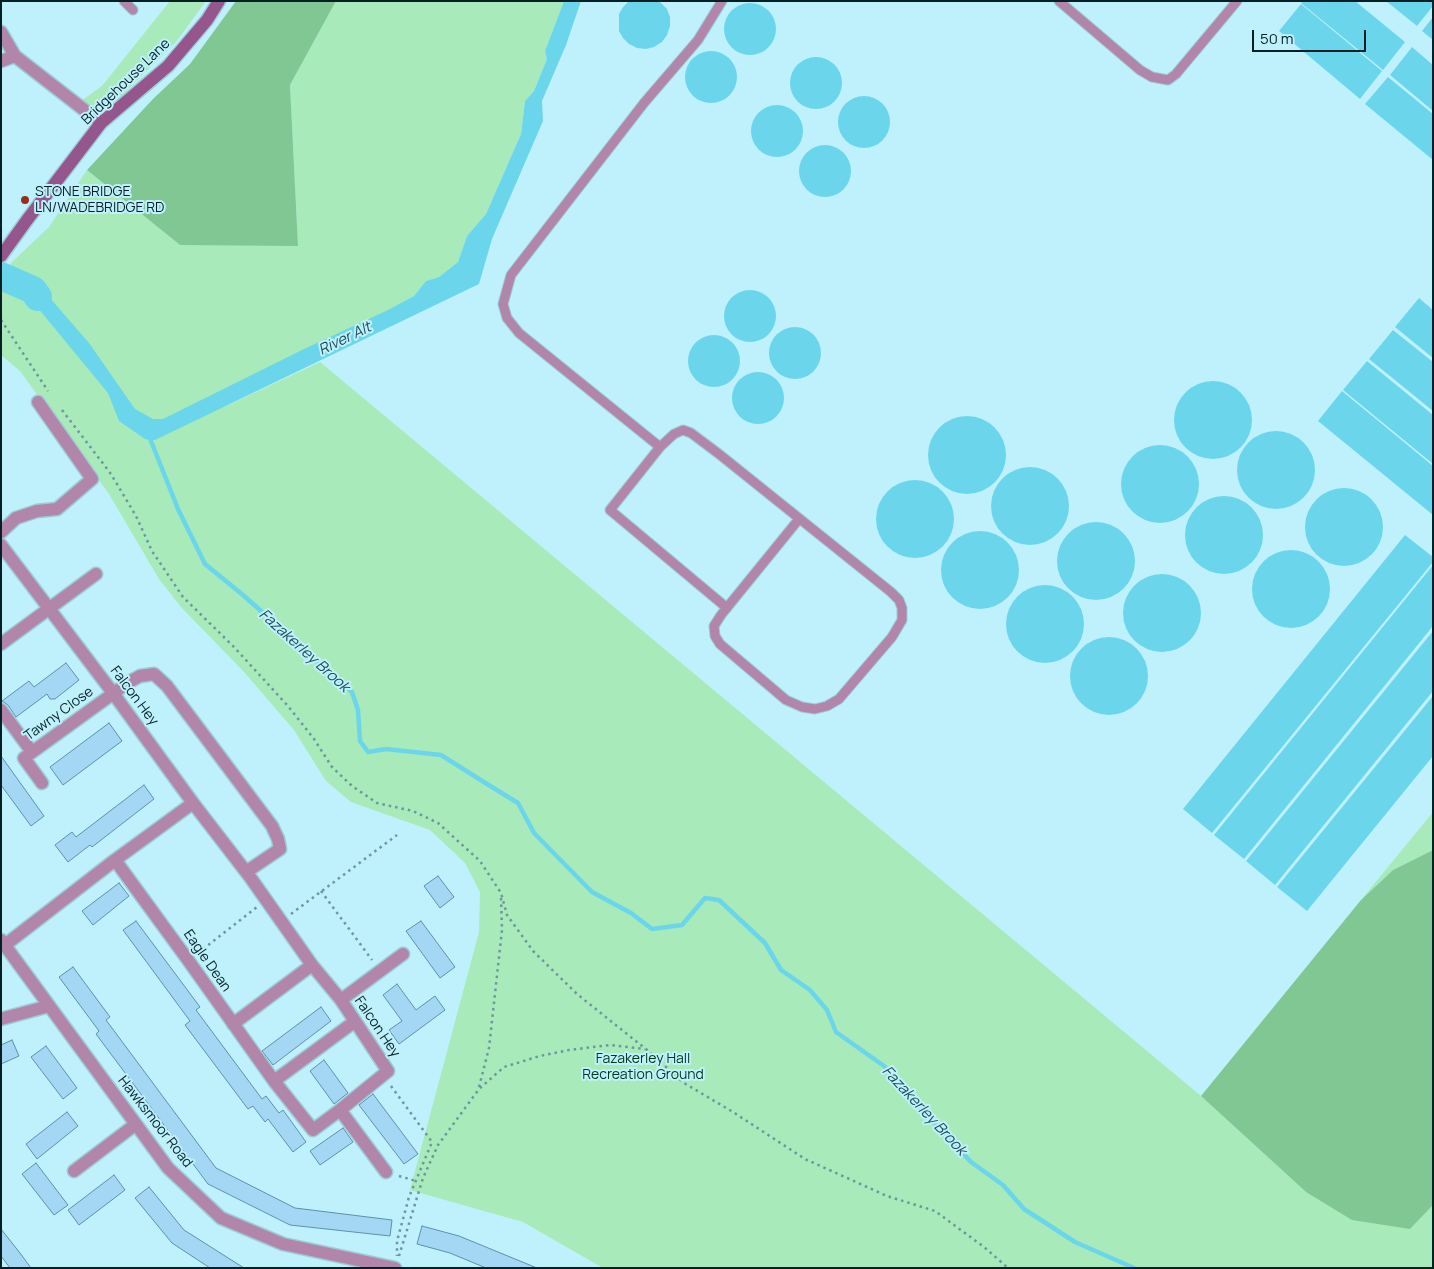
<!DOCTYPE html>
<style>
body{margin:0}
#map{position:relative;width:1434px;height:1269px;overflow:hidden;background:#bef1fc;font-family:Manrope,sans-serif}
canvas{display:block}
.frame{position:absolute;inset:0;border:2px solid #052025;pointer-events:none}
.scale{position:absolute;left:1252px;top:30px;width:114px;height:22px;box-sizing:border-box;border:2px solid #052025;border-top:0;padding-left:6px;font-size:15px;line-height:18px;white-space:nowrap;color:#052025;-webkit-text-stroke:4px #bef1fc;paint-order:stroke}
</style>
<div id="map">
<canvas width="1434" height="1269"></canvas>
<div class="frame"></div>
<div class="scale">50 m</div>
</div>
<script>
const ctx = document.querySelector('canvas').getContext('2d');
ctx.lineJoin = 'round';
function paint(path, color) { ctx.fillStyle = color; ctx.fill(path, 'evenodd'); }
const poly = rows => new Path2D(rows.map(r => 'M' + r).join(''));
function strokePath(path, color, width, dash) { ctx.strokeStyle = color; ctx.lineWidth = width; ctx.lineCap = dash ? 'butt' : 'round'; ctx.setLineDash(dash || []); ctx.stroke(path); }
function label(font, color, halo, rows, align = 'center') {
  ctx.font = font + ' Manrope,sans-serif'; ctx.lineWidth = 4; ctx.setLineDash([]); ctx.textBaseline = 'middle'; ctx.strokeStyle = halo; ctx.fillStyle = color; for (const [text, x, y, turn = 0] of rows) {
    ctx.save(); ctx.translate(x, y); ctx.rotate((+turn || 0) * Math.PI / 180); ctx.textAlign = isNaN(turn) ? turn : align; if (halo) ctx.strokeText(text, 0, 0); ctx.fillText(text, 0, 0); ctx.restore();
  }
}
const green = poly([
 [170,1,206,1,176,42,121,96,103,105,93,107,81,101,102,86],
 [336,1,564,1,545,51,547,59,534,91,525,101,521,134,486,214,467,236,458,262,439,277,426,281,414,296,222,408,320,362,1201,1096,1306,1192,1410,1229,1433,1205,1433,1268,603,1268,523,1222,410,1190,479,932,480,892,465,863,430,830,351,802,326,781,294,730,245,673,181,607,159,579,109,494,20,371,1,355,1,280,12,262,49,227,87,170,180,245,298,245,290,85],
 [1433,812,1433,850,1393,870,1361,900]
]);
const forest = poly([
 [236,1,336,1,290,85,298,246,180,245,87,170,153,99,190,64],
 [1433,850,1433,1205,1410,1229,1352,1220,1306,1192,1201,1096,1361,900,1393,870]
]);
const water = poly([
 [564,1,581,1,566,45,542,101,543,121,492,239,479,284,155,440,145,439,119,421,108,393,28,296,4,284,11,271,37,283,89,343,135,409,153,419,163,419,304,349,388,310,414,296,426,281,439,277,458,262,467,236,486,214,521,134,525,101,534,91,547,59,545,51],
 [629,1,659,1,667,9,670,17,670,26,667,35,662,42,654,47,646,49,637,48,629,44,623,38,619,31,619,14,623,7],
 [1303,1,1355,1,1405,42,1383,70,1301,3],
 [1386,1,1433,1,1433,6,1417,26],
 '724 29a26 26 0 1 1 52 0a26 26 0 1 1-52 0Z',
 [1301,4,1382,71,1360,99,1279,31],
 [1433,17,1433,40,1422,31],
 [1412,47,1433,65,1433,111,1390,75],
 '685 77a26 26 0 1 1 52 0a26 26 0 1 1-52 0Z',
 '790 83a26 26 0 1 1 52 0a26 26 0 1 1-52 0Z',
 [1388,77,1433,114,1433,160,1365,104],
 '838 122a26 26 0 1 1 52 0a26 26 0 1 1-52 0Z',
 '751 131a26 26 0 1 1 52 0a26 26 0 1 1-52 0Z',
 '799 171a26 26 0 1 1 52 0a26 26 0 1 1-52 0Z',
 '724 316a26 26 0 1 1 52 0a26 26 0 1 1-52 0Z',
 [1419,298,1433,310,1433,358,1395,327],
 '769 353a26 26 0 1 1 52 0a26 26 0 1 1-52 0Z',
 [1393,330,1433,362,1433,411,1369,359],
 '688 361a26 26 0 1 1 52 0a26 26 0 1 1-52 0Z',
 [1367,361,1433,415,1433,464,1343,390],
 '732 398a26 26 0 1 1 52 0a26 26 0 1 1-52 0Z',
 '1174 420a39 39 0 1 1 78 0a39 39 0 1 1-78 0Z',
 [1342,391,1433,466,1433,515,1318,421],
 '928 455a39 39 0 1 1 78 0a39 39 0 1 1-78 0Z',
 '1237 470a39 39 0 1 1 78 0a39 39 0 1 1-78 0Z',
 '1121 484a39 39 0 1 1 78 0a39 39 0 1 1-78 0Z',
 '991 506a39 39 0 1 1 78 0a39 39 0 1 1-78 0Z',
 '876 519a39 39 0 1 1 78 0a39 39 0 1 1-78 0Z',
 '1305 527a39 39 0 1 1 78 0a39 39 0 1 1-78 0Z',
 '1185 535a39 39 0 1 1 78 0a39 39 0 1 1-78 0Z',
 '1057 561a39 39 0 1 1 78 0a39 39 0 1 1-78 0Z',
 '941 570a39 39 0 1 1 78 0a39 39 0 1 1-78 0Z',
 [1405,535,1433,557,1433,562,1212,833,1183,809],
 '1252 589a39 39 0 1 1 78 0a39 39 0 1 1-78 0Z',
 [1433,565,1433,626,1244,859,1214,835],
 '1123 613a39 39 0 1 1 78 0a39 39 0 1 1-78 0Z',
 '1006 624a39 39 0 1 1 78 0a39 39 0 1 1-78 0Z',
 [1433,631,1433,691,1275,885,1246,861],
 '1070 676a39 39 0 1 1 78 0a39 39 0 1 1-78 0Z',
 [1433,696,1433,756,1307,911,1277,887]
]);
const stream = poly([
 [149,436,178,509,205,564,243,595,352,692,358,710,360,741,368,752,386,749,441,755,487,784,518,803,534,833,592,892,631,913,652,929,682,925,705,898,719,900,765,943,781,970,810,990,827,1010,836,1032,884,1066,907,1094,971,1162,1003,1185,1024,1209,1075,1242,1134,1268]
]);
const river = poly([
 [1,276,33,290,38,297]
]);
const building = poly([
 [66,663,79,680,55,699,50,699,47,694,16,717,8,705,2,701,29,681,34,687,66,663],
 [109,723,122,741,63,785,50,767,109,723],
 [1,756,44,816,31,826,1,785,1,756],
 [144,785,154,799,92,847,90,845,68,862,55,845,72,832,76,837,144,785],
 [438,876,454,897,440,908,424,886,438,876],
 [119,883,129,896,93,925,82,911,119,883],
 [136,921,200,1007,196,1010,262,1099,266,1096,279,1113,283,1110,306,1142,293,1152,268,1119,265,1122,253,1106,248,1109,185,1025,190,1021,123,930,136,921],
 [421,921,455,967,440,978,406,931,421,921],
 [73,967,110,1017,106,1020,216,1168,295,1208,392,1220,390,1236,290,1225,208,1184,96,1034,99,1031,59,977,73,967],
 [397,984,416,1010,435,996,445,1010,399,1044,389,1030,402,1021,383,995,397,984],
 [321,1007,331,1021,273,1065,262,1051,321,1007],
 [12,1040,19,1056,1,1064,1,1045,12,1040],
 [46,1046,77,1088,63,1099,31,1057,46,1046],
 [324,1060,348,1093,334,1104,310,1071,324,1060],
 [373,1094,418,1154,404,1164,359,1105,373,1094],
 [67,1112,78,1126,37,1159,26,1144,67,1112],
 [343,1128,353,1142,320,1165,310,1151,343,1128],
 [36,1163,68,1205,54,1215,22,1174,36,1163],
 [114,1175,125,1190,79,1225,68,1210,114,1175],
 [149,1187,184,1230,244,1268,210,1268,172,1243,135,1198,149,1187],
 [422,1226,459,1236,537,1268,486,1268,450,1253,417,1244,422,1226],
 [1,1229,20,1253,31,1268,10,1268,1,1256,1,1229]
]);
const path = poly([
 [1,320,48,391],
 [62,410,111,474,136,516,152,551,183,597,233,646,288,706,314,739,332,767,352,786,377,803,413,811,438,823,480,861,501,893,507,915,533,951,577,994,647,1050,684,1083,733,1112,805,1159,887,1196,935,1211,984,1247,1008,1268],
 [321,891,372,960],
 [291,914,397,835],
 [198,953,257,907],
 [391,1086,432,1142,409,1197,397,1241,397,1256],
 [479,1087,489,1048,502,930,501,897],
 [399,1176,416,1181],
 [399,1256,423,1178,438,1145,479,1089,504,1067,540,1056,569,1050,610,1045,645,1049]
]);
const lane = poly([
 [124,1,133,10],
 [722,1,698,40,644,103,511,275,503,304,507,318,519,333,660,447,674,434,683,430,691,433,719,454,891,592,899,600,902,608,902,620,892,637,839,699,827,706,815,709,802,707,786,700,720,644,715,636,714,626,721,615,799,519],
 [1059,1,1140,70,1152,77,1168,80,1176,74,1237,1],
 [660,447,610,510,727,608]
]);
const street = poly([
 [1,32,15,56,101,123],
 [1,61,15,56],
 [1,532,16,518,37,511,57,509,92,479,38,402],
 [1,545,113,693,193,803],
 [1,644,96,574],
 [1,710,32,752],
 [42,783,24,758,129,682,140,676,154,674,167,686,272,826,278,839,280,849,246,872],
 [1,940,168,1168,221,1218,283,1244,395,1268],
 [5,945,115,860,193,803,250,877,312,965,341,1000,388,1071,340,1110,313,1130,274,1081,188,960,115,860],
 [341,1000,403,954],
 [1,1019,49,1006],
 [233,1024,312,965],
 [274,1081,354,1022],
 [340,1110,386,1172],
 [74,1171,136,1124]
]);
const secondary = poly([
 [1,256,27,220,101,123,168,66,207,20,219,1]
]);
const markers = [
 [25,200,5,"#972d1c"]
];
const streetNames = [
 ["Bridgehouse Lane",126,82,-44],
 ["Falcon Hey",134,696,53],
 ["Tawny Close",59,714,-36],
 ["Eagle Dean",207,961,55],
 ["Falcon Hey",377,1027,56],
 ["Hawksmoor Road",155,1122,52]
];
const poiNames = [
 ["STONE BRIDGE",35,192],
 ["LN/WADEBRIDGE RD",35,208]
];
const parkNames = [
 ["Fazakerley Hall",643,1059],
 ["Recreation Ground",643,1075]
];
const waterNames = [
 ["River Alt",345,339,-26],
 ["Fazakerley Brook",304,651,42],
 ["Fazakerley Brook",924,1111,47]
];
paint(green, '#a8eab9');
paint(forest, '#81c794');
paint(water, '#6bd6eb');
strokePath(stream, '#6bd6eb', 4.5);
strokePath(river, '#6bd6eb', 28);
paint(building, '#a3d7f3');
strokePath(building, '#5d90aa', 1);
strokePath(lane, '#9dcbd5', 11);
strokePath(street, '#9dcbd5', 15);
strokePath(secondary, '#9dcbd5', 15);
strokePath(path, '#6d969e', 2.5, [2.5, 4]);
strokePath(lane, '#b186aa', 9);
strokePath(street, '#b186aa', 12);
strokePath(secondary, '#94568c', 12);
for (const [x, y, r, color] of markers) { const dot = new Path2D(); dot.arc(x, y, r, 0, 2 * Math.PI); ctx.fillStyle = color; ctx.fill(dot); strokePath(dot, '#bef1fc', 2); }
label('14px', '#052025', '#bef1fc', streetNames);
label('14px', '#052025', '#bef1fc', poiNames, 'left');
label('14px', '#003817', '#bef1fc', parkNames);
label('italic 15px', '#1d4d56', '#bef1fc', waterNames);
</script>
